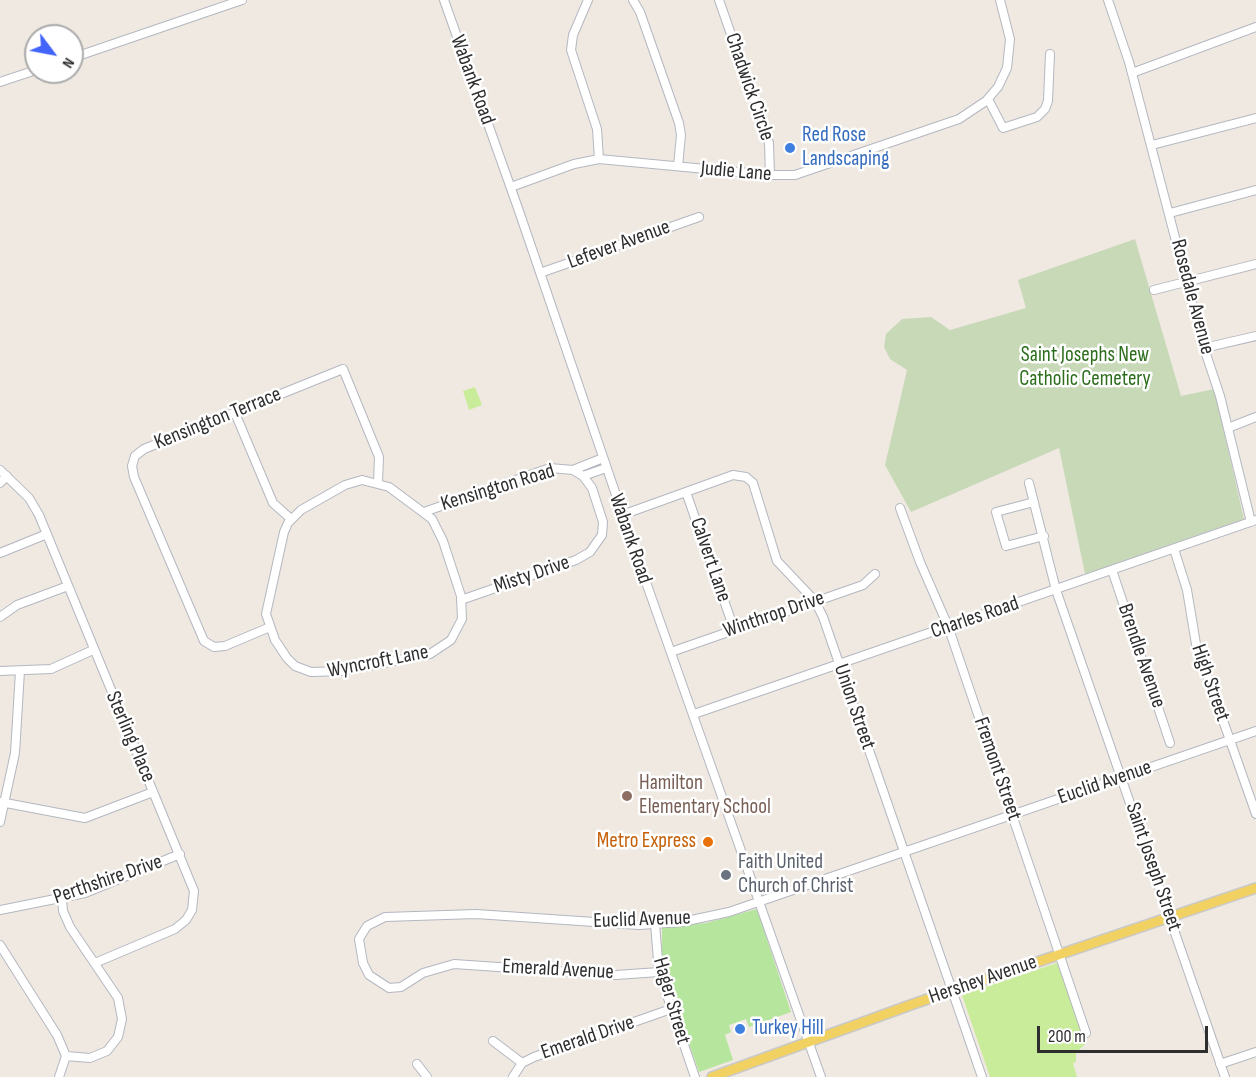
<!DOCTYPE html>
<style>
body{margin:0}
#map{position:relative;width:1256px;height:1077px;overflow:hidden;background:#efe9e1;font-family:"Sofia Sans Condensed",sans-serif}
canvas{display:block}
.north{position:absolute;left:24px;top:24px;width:60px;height:60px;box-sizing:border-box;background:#fff;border:2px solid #ababab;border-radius:50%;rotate:122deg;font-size:16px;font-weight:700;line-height:24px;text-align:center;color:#2e2e2e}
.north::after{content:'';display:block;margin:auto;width:21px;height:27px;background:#4264fb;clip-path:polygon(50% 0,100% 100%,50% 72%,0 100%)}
.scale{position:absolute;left:1037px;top:1026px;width:171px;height:27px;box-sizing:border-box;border:3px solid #2e2e2e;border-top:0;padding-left:8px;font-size:18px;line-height:21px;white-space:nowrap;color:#2e2e2e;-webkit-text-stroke:4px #fff;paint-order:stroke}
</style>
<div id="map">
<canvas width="1256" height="1077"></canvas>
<div class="north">N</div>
<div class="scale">200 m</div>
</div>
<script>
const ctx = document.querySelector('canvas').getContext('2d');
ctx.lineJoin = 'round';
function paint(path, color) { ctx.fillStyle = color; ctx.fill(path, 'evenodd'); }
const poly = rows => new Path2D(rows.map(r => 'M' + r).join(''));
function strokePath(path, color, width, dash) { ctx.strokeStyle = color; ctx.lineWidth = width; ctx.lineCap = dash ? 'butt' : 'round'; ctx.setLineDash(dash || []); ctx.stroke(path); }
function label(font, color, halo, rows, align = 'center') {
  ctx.font = font + ' "Sofia Sans Condensed",sans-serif'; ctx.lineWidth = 5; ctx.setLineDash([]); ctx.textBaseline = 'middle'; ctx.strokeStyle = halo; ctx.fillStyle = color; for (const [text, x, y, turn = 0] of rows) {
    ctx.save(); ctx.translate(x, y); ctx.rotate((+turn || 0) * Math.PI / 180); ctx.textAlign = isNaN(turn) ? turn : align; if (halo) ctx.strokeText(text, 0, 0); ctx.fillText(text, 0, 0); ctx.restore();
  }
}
const green = poly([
 [757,909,791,1012,749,1027,746,1019,729,1025,731,1032,725,1035,733,1060,699,1072,667,981,662,954,662,928,706,923]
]);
const cemetery = poly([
 [1135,239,1181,396,1214,389,1244,519,1085,574,1059,448,911,512,885,465,907,370,890,359,884,347,886,334,902,319,931,317,950,330,1026,308,1018,280]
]);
const pitch = poly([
 [475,387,482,405,469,410,463,391],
 [1057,963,1086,1043,1076,1053,1076,1062,1073,1063,1077,1077,990,1077,962,995]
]);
const minor = poly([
 [444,0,519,211,641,568,821,1077],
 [588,0,573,35,571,50,597,129,599,159],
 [633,0,640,12,679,123,681,135,678,166],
 [719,0,769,143,770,175],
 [1108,0,1129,62,1204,348,1220,396,1251,522],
 [72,58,242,0],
 [1132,73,1256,27],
 [0,82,36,70],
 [988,99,1003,128,1037,117,1045,109,1048,101,1050,54],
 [1152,145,1256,118],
 [511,187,574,164,599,159,770,175,795,175,959,119,986,101,998,87,1007,68,1010,39,1000,0],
 [1170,213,1256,190],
 [540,273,699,217],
 [1154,290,1256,264],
 [1204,348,1256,336],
 [235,413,273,503,291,519],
 [1228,428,1256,417],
 [0,470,29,498,39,515,194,891,192,910,186,920,175,929,95,963],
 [573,470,603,458],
 [583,476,606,468],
 [362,480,389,487,432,519,443,541,461,596,462,619,451,640,430,654,343,671,311,672,295,666,287,658,275,640,266,614,284,532,288,523,301,510,345,485,362,480],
 [0,483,7,476],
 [1029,483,1056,590,1225,1077],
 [686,492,734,629],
 [1034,502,996,512,1006,546,1044,536],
 [900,508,920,562,948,626,1086,1033],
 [424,512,550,468,573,470,583,476,592,488,603,522,602,535,590,552,576,560,461,600],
 [622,515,733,475,746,477,753,483,777,561,815,601,823,617,982,1077],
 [1174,549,1187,590,1196,644,1256,814],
 [0,553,47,534],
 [1112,570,1170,743],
 [0,617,17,605,68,586],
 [270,627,225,646,214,647,204,641,134,477,132,466,135,456,144,449,343,369,379,457,378,482],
 [671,652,863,585,875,574],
 [0,671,51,669,93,650],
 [694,714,1256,520],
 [0,802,85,818,153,792],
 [0,822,15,753,20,671],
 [62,899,63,911,70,927,118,998,122,1019,118,1037,107,1051,90,1058,66,1056],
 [0,910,85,893,180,854],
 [655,924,659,972,695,1077],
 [0,945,57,1035,66,1056,59,1077],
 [659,972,616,975,454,964,423,973,401,987,389,988,369,975,363,963,359,939,367,926,385,917,476,914,639,925,682,922,729,912,1256,731],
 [493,1041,522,1063],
 [417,1064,427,1077],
 [1220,1064,1256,1052],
 [513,1077,522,1063,534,1057,671,1009]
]);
const major = poly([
 [712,1077,916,1003,1256,888]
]);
const markers = [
 [790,148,6,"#3f7fe0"],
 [627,796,6,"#8d6e63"],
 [708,842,6,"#e8710a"],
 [726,875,6,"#6b7280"],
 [740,1029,6,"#3f7fe0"]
];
const streetNames = [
 ["Wabank Road",472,80,70],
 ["Chadwick Circle",749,87,71],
 ["Judie Lane",736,172,5],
 ["Lefever Avenue",619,245,-20],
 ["Rosedale Avenue",1192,297,75],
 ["Kensington Terrace",218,419,-22],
 ["Kensington Road",498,488,-17],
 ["Wabank Road",630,539,71],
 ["Calvert Lane",710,560,71],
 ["Misty Drive",532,575,-19],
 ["Winthrop Drive",774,615,-19],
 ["Charles Road",975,618,-19],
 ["Brendle Avenue",1141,656,71],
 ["Wyncroft Lane",378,662,-11],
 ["High Street",1210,683,71],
 ["Union Street",854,707,71],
 ["Sterling Place",130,737,67],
 ["Fremont Street",997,769,71],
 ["Euclid Avenue",1105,783,-19],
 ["Saint Joseph Street",1153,867,71],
 ["Perthshire Drive",108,880,-19],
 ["Euclid Avenue",642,920,-2],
 ["Emerald Avenue",558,970,3],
 ["Hershey Avenue",983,980,-19],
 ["Hager Street",671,1001,74],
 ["Emerald Drive",588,1038,-19]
];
const shopNames = [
 ["Red Rose",802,136],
 ["Landscaping",802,160],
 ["Turkey Hill",752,1029]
];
const parkNames = [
 ["Saint Josephs New",1085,356],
 ["Catholic Cemetery",1085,380]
];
const educationNames = [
 ["Hamilton",639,784],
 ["Elementary School",639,808]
];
const foodNames = [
 ["Metro Express",696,842]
];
const worshipNames = [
 ["Faith United",738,863],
 ["Church of Christ",738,887]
];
paint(green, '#b6e59e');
paint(cemetery, '#c8d9b8');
paint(pitch, '#c9ec9a');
strokePath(minor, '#b4b7c1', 10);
strokePath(major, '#c9c9c9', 12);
strokePath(minor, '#fff', 8);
strokePath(major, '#f2d163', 9);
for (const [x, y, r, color] of markers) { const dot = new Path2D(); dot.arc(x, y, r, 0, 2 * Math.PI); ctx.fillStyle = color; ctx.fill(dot); strokePath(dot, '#fff', 2); }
label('21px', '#2e2e2e', '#fff', streetNames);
label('21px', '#366cbe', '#fff', shopNames, 'left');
label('21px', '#2c6e1b', '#fff', parkNames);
label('21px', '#785e54', '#fff', educationNames, 'left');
label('21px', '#c56008', '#fff', foodNames, 'right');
label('21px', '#5b616d', '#fff', worshipNames, 'left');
</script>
